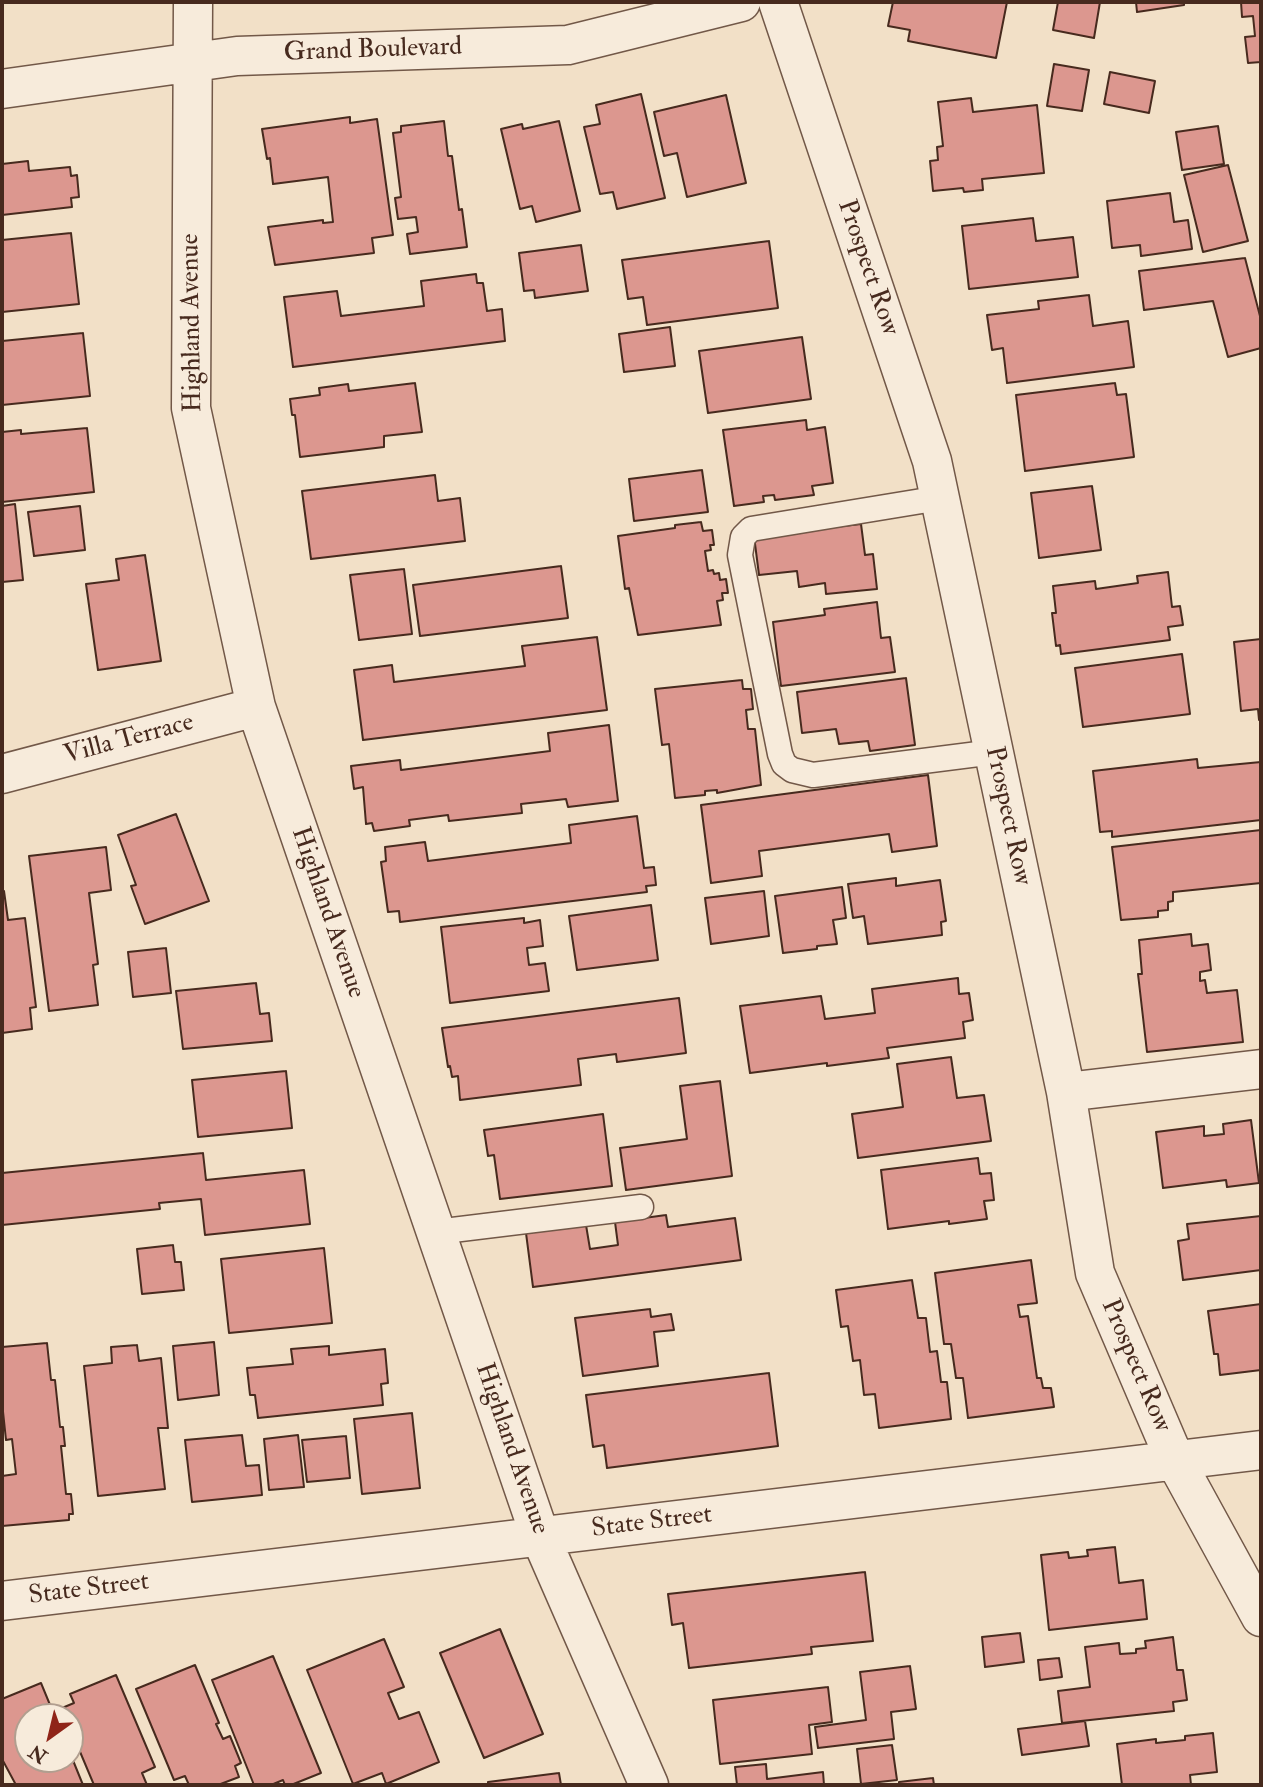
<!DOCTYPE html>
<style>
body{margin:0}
#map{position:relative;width:1263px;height:1787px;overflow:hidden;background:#f2e0c7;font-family:"IM FELL Double Pica",serif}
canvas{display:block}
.frame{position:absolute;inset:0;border:4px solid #472a1e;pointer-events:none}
.north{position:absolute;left:14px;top:1703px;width:70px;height:70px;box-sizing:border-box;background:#f7ebdb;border:2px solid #b19e8f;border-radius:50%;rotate:214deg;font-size:19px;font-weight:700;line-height:28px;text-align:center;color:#472a1e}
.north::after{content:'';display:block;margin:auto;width:24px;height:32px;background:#8f2418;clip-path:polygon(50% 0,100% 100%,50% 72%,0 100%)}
</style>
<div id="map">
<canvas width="1263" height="1787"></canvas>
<div class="frame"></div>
<div class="north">N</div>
</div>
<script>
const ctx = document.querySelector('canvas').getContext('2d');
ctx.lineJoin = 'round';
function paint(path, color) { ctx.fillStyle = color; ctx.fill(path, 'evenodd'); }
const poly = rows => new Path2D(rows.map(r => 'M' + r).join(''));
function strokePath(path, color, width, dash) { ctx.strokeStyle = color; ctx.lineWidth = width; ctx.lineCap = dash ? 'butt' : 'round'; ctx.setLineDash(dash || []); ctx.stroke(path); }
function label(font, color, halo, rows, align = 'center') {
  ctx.font = font + ' "IM FELL Double Pica",serif'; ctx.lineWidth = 5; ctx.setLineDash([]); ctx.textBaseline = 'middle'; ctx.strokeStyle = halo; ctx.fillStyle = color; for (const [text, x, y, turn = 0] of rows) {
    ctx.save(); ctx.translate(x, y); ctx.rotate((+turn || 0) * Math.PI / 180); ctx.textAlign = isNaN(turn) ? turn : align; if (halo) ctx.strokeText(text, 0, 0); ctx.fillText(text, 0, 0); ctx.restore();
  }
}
const building = poly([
 [893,2,1007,2,996,58,908,41,910,30,888,26,893,2],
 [1058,2,1100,2,1094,38,1053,30,1058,2],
 [1136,2,1184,2,1184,5,1137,12,1136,2],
 [1241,2,1261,2,1261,62,1248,63,1245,37,1255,36,1253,16,1242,17,1241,2],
 [1054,64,1089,70,1082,111,1047,106,1054,64],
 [1110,72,1155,81,1149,113,1104,104,1110,72],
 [641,94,665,198,617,209,613,192,600,194,584,127,600,124,596,105,641,94],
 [726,95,746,183,687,197,677,153,664,156,654,112,726,95],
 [971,98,973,112,1037,105,1044,173,982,179,983,190,964,192,963,188,933,191,930,161,938,160,937,147,943,146,938,102,971,98],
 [350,117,350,123,377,119,393,235,372,238,374,253,275,265,268,227,323,220,323,223,333,222,328,177,273,184,270,158,267,159,262,129,350,117],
 [444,121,448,156,452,156,459,210,462,209,467,247,410,254,407,234,418,232,416,217,398,219,395,198,401,197,393,133,401,132,401,126,444,121],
 [559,121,580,211,536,222,532,206,520,209,501,129,522,124,523,129,559,121],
 [1218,126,1224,164,1182,170,1176,132,1218,126],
 [28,161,29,171,70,167,71,176,77,175,79,197,71,198,72,207,2,215,2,164,28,161],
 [1228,165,1248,241,1203,252,1184,175,1228,165],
 [1170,193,1174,222,1188,220,1192,249,1141,256,1140,245,1112,248,1107,201,1170,193],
 [1033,218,1036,241,1073,237,1078,277,969,289,962,226,1033,218],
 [71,233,79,304,2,312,2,240,71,233],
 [769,241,778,308,647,325,643,297,628,299,622,260,769,241],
 [581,245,588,291,535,298,534,290,524,291,519,253,581,245],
 [1245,258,1261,320,1261,348,1228,357,1213,301,1144,310,1139,271,1245,258],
 [476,274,477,283,483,283,487,311,502,309,505,341,293,367,284,297,337,291,341,316,424,306,421,281,476,274],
 [1089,295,1093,326,1128,321,1134,367,1007,383,1003,348,992,350,987,315,1039,309,1038,301,1089,295],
 [670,327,675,366,624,372,619,334,670,327],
 [83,333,90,396,2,405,2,341,83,333],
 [802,337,811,399,708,413,699,351,802,337],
 [415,383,422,432,384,436,384,447,300,457,295,415,292,415,290,399,320,395,319,388,348,384,349,391,415,383],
 [1115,383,1117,395,1126,394,1134,457,1025,471,1016,395,1115,383],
 [806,420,807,430,825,427,833,483,812,486,814,495,775,500,774,495,763,496,764,502,734,506,723,430,806,420],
 [87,428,94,492,2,502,2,432,21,430,21,434,87,428],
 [702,470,708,512,634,521,629,479,702,470],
 [435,475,438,501,460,498,465,541,311,559,302,491,435,475],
 [1092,486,1101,550,1039,558,1031,493,1092,486],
 [15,504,23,580,2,582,2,506,15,504],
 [80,506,85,550,34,556,28,512,80,506],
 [701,522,703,531,712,530,714,545,710,545,711,550,705,551,708,571,713,570,714,574,719,573,720,580,726,579,728,593,722,593,723,600,717,601,721,625,638,635,629,588,625,589,618,536,675,528,675,525,701,522],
 [861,524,865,555,873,554,877,589,826,594,825,583,799,587,797,571,759,575,754,536,861,524],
 [145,555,161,661,98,670,86,584,119,580,116,559,145,555],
 [561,566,568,618,420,636,413,585,561,566],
 [404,569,412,634,359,640,350,575,404,569],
 [1168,572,1172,607,1180,606,1183,625,1168,627,1170,640,1061,654,1060,645,1056,646,1052,613,1056,613,1053,586,1095,581,1096,589,1138,583,1137,576,1168,572],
 [877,602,881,638,890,637,895,672,781,686,773,622,825,615,824,609,877,602],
 [597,637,607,710,363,740,354,670,392,665,394,682,525,666,522,646,597,637],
 [1261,639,1261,720,1259,720,1258,709,1241,711,1234,642,1261,639],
 [1182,654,1190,714,1083,727,1075,668,1182,654],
 [906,678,915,745,870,751,868,741,839,744,836,729,802,733,797,692,906,678],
 [742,680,743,689,751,689,753,709,746,710,748,729,755,729,761,785,717,793,717,790,705,791,705,795,675,798,669,744,662,745,655,689,742,680],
 [609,725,618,801,568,807,566,799,521,804,522,813,449,821,448,815,409,820,410,826,374,831,372,823,366,824,363,787,354,789,351,766,400,760,401,770,550,751,548,733,609,725],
 [1197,759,1198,768,1261,762,1261,820,1112,837,1112,831,1100,832,1093,771,1197,759],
 [928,775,937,846,892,852,889,834,759,851,762,876,711,883,701,805,928,775],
 [176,814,209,901,145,924,131,886,136,885,118,835,176,814],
 [637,816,644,868,654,867,656,885,646,886,647,892,400,922,399,911,388,912,381,862,386,861,385,847,425,842,428,861,571,843,569,825,637,816],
 [1261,830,1261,883,1173,892,1173,901,1168,902,1168,910,1158,911,1158,917,1121,920,1112,847,1261,830],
 [106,847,111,890,89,893,98,964,93,965,98,1005,49,1011,29,856,106,847],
 [896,878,896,886,940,880,946,921,941,922,942,935,868,944,864,916,853,918,848,884,896,878],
 [842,887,846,918,833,920,837,944,817,946,817,949,783,953,775,896,842,887],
 [2,891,4,891,8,920,25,918,36,1007,30,1008,32,1029,2,1033,2,891],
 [764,891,769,936,711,944,705,898,764,891],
 [651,905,658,960,577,970,569,916,651,905],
 [524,918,524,923,540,920,543,946,527,948,529,965,545,963,549,991,450,1003,441,927,524,918],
 [1191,934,1192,946,1208,944,1211,970,1200,972,1200,981,1205,980,1207,993,1237,990,1243,1042,1147,1052,1138,974,1142,974,1139,940,1191,934],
 [166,948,171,993,133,997,128,952,166,948],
 [958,978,959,994,969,993,973,1020,963,1022,965,1038,887,1048,889,1058,827,1066,827,1063,750,1073,740,1006,821,996,825,1019,875,1013,872,989,958,978],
 [256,983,260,1014,269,1013,272,1041,183,1049,176,991,256,983],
 [679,998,686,1053,617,1062,616,1054,578,1059,581,1085,460,1100,458,1076,452,1077,450,1066,448,1067,442,1028,679,998],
 [951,1057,957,1098,984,1095,991,1141,858,1158,852,1114,903,1107,897,1064,951,1057],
 [286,1071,292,1128,198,1137,192,1080,286,1071],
 [720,1081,732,1176,626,1190,620,1148,687,1139,680,1086,720,1081],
 [603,1114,612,1186,500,1199,494,1155,488,1156,484,1130,603,1114],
 [1251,1120,1259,1183,1227,1187,1226,1180,1163,1188,1156,1132,1204,1126,1204,1136,1224,1134,1223,1124,1251,1120],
 [203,1153,206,1180,304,1170,310,1224,205,1235,201,1199,159,1203,160,1209,2,1225,2,1173,203,1153],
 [978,1158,980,1174,991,1173,994,1200,984,1201,987,1219,949,1224,949,1221,888,1229,881,1170,978,1158],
 [666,1215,668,1227,735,1218,741,1260,533,1287,526,1233,586,1225,590,1249,618,1245,615,1222,666,1215],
 [1261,1216,1261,1270,1183,1280,1178,1241,1189,1239,1187,1224,1261,1216],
 [173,1245,175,1262,181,1262,184,1290,142,1294,137,1249,173,1245],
 [324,1248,332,1323,229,1333,221,1259,324,1248],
 [1031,1260,1037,1303,1018,1305,1020,1317,1028,1316,1037,1378,1041,1378,1043,1388,1051,1388,1054,1407,968,1418,963,1378,956,1378,951,1344,944,1344,935,1273,1031,1260],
 [912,1280,918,1318,926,1318,930,1352,937,1351,941,1382,947,1382,951,1419,879,1428,875,1394,864,1395,860,1360,853,1361,848,1326,841,1327,836,1290,912,1280],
 [1261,1304,1261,1370,1220,1375,1218,1354,1214,1354,1208,1311,1261,1304],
 [650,1309,651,1317,671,1314,674,1330,654,1332,658,1366,583,1376,575,1318,650,1309],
 [214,1342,219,1395,178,1400,173,1346,214,1342],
 [47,1343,51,1380,55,1380,60,1427,63,1427,65,1446,61,1446,66,1494,71,1494,73,1514,69,1514,69,1520,2,1526,2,1476,16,1474,12,1439,6,1440,2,1402,2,1347,47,1343],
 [137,1345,139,1361,161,1358,168,1428,158,1428,165,1489,98,1496,84,1366,112,1363,111,1347,137,1345],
 [329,1346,329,1355,385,1349,388,1383,381,1384,383,1405,258,1418,255,1395,250,1395,247,1368,293,1364,291,1349,329,1346],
 [769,1373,778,1446,607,1468,604,1445,593,1447,586,1395,769,1373],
 [412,1413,420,1488,362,1494,354,1419,412,1413],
 [242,1435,246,1466,259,1465,262,1495,192,1502,185,1440,242,1435],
 [298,1435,304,1487,269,1490,264,1439,298,1435],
 [346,1436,350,1478,307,1482,302,1440,346,1436],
 [1115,1547,1119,1583,1143,1580,1147,1619,1049,1630,1041,1555,1068,1552,1069,1558,1088,1556,1087,1550,1115,1547],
 [865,1572,873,1641,811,1647,812,1654,689,1668,683,1623,672,1625,668,1594,865,1572],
 [500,1629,543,1734,484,1758,440,1653,500,1629],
 [1020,1633,1024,1662,985,1667,982,1637,1020,1633],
 [1173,1637,1177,1670,1183,1670,1187,1700,1173,1702,1174,1711,1062,1723,1058,1691,1090,1687,1085,1647,1119,1643,1120,1654,1136,1653,1136,1649,1146,1648,1145,1641,1173,1637],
 [384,1639,404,1687,388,1693,399,1719,419,1712,439,1762,386,1784,382,1773,353,1784,307,1670,384,1639],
 [273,1656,321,1773,291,1785,285,1785,283,1780,271,1785,254,1785,212,1680,273,1656],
 [1059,1658,1062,1677,1040,1680,1038,1660,1059,1658],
 [195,1665,219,1723,216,1724,223,1739,230,1736,241,1763,235,1766,239,1777,218,1785,189,1785,185,1776,174,1780,136,1689,195,1665],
 [910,1666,916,1709,891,1712,894,1739,818,1748,815,1727,866,1720,860,1672,910,1666],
 [116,1675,155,1767,142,1773,147,1785,94,1785,70,1728,70,1717,65,1717,62,1708,74,1703,70,1694,116,1675],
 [41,1683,55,1717,28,1717,28,1759,70,1759,70,1753,83,1785,16,1785,2,1759,2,1699,41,1683],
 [828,1687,832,1722,809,1725,812,1754,720,1764,713,1700,828,1687],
 [1085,1721,1089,1746,1022,1755,1018,1729,1085,1721],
 [1213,1733,1217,1772,1190,1775,1191,1785,1122,1785,1117,1744,1156,1739,1156,1743,1185,1740,1185,1736,1213,1733],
 [892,1745,897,1780,861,1784,857,1749,892,1745],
 [766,1764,767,1779,823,1772,824,1785,737,1785,735,1767,766,1764],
 [559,1773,561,1785,488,1785,488,1782,559,1773],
 [933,1778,934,1785,899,1785,899,1782,933,1778]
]);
const service = poly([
 [940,498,751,529,743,537,740,555,780,754,784,764,792,770,813,775,994,752],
 [436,1232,641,1207]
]);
const minor = poly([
 [193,2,191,408,256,707,540,1536,649,1785],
 [778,2,932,461,1066,1092,1095,1273,1175,1460,1261,1617],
 [2,89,237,56,568,45,741,2],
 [2,774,256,707],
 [1066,1092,1261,1069],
 [2,1601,1261,1450]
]);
const streetNames = [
 ["Grand Boulevard",373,51,-2],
 ["Prospect Row",867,268,71],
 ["Highland Avenue",193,323,-91],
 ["Villa Terrace",129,740,-15],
 ["Prospect Row",1007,816,78],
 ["Highland Avenue",327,913,71],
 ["Prospect Row",1135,1366,67],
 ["Highland Avenue",511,1449,71],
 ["State Street",652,1523,-7],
 ["State Street",89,1590,-7]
];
paint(building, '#dc978f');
strokePath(building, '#472a1e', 2);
strokePath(service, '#725848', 27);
strokePath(minor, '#725848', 41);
strokePath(service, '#f7ebdb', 24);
strokePath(minor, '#f7ebdb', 38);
label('26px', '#472a1e', '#f7ebdb', streetNames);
</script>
